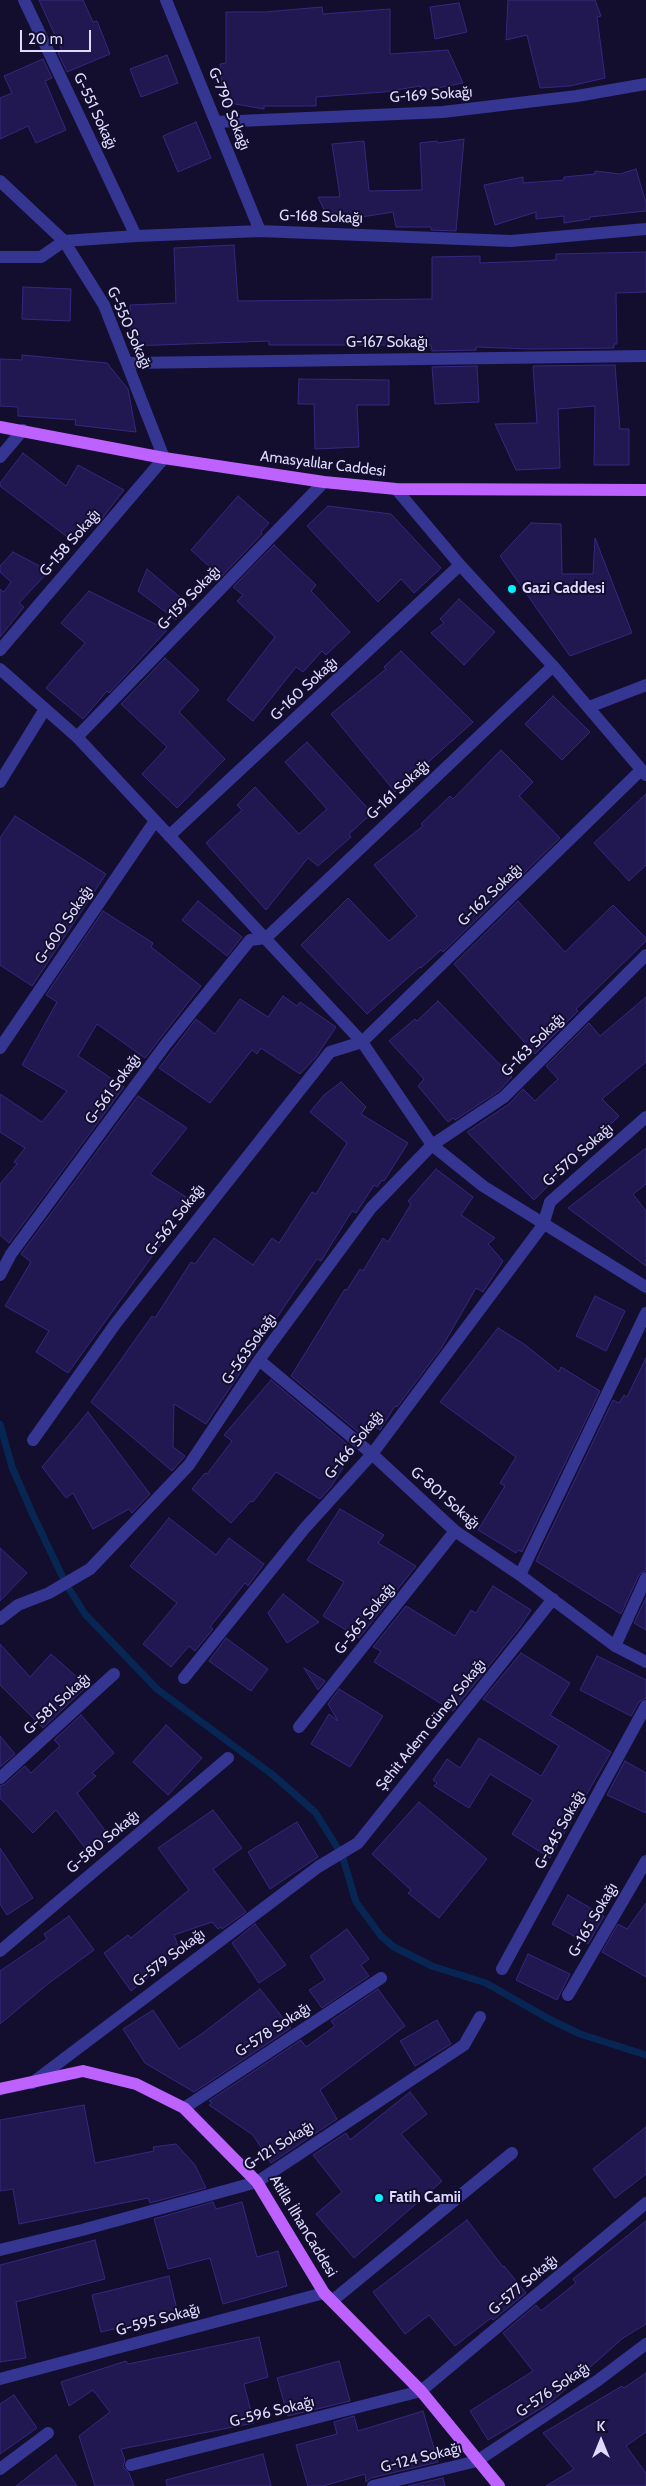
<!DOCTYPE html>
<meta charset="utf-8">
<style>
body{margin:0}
#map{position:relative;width:646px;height:2486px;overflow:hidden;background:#130e2e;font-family:Cabin,sans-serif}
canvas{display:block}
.north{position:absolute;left:576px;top:2416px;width:50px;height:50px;-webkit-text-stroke:4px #130e2e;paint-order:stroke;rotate:0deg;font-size:14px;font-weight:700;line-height:20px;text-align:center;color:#dedbff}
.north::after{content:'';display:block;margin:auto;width:18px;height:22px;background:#dedbff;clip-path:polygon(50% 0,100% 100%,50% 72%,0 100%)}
.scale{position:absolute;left:20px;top:30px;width:71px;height:22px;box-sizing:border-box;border:2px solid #dedbff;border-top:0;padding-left:6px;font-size:15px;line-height:18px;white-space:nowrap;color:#dedbff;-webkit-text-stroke:4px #130e2e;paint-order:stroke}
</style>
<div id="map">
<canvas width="646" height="2486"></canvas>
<div class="north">K</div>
<div class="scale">20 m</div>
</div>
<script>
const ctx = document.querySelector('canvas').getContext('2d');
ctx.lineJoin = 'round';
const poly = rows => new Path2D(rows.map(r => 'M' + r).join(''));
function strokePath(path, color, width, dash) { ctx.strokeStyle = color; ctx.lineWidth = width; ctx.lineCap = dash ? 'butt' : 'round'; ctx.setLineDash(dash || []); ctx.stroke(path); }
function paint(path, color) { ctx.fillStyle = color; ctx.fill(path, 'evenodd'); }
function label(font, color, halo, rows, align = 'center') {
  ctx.font = font + ' Cabin,sans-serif'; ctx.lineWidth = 4; ctx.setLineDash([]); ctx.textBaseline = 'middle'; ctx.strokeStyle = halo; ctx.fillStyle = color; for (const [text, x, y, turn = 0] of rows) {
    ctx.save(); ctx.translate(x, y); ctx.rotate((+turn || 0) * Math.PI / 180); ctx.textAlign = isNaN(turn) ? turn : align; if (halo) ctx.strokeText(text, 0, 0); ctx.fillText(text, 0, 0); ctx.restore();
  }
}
const stream = poly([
 [0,1424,12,1467,33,1515,66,1584,85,1614,157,1689,273,1775,315,1812,342,1855,356,1902,381,1936,394,1947,432,1966,486,1983,549,2019,580,2034,646,2055]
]);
const building = poly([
 [39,0,83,0,93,22,97,21,110,54,67,72,58,53,62,51,39,0],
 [508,0,595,0,601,16,597,17,605,78,570,86,540,88,527,35,506,40,508,0],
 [459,3,467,32,435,39,430,7,459,3],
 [322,7,323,14,390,9,390,54,448,50,463,83,422,91,420,86,384,92,316,97,316,106,264,106,264,109,224,102,220,64,226,63,226,12,265,12,322,7],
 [167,55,178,83,141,97,130,69,167,55],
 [43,59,52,78,45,81,66,130,36,143,28,126,0,139,0,98,12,93,4,76,43,59],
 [196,122,211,158,178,172,163,136,196,122],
 [464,139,456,231,431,230,431,227,396,227,393,212,330,222,318,197,340,197,332,144,364,141,369,191,422,190,420,143,437,141,438,143,464,139],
 [636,169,646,203,646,211,590,217,590,219,564,223,564,216,536,219,536,212,495,225,484,185,523,177,523,183,564,180,564,177,595,174,595,171,620,174,636,169],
 [234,245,238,301,432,299,432,257,480,256,480,263,556,260,556,254,646,252,646,292,616,293,617,344,614,344,614,348,531,349,476,347,476,350,432,351,431,345,269,345,269,341,131,346,130,305,176,303,174,248,234,245],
 [23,287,71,289,70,321,22,319,23,287],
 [22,355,107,363,128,389,136,432,75,425,76,420,18,416,18,407,0,406,0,359,22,360,22,355],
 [615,365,620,429,629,429,629,465,594,465,595,406,558,409,560,468,516,470,495,424,537,423,533,366,615,365],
 [477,366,479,402,435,404,432,367,477,366],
 [299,379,389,380,389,405,357,405,359,447,315,449,314,404,298,404,299,379],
 [23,453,66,486,78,465,124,490,100,521,89,514,70,539,0,486,0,483,23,453],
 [238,496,269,523,261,532,262,534,221,577,191,550,238,496],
 [328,506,391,514,441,568,414,593,401,579,378,602,307,526,328,506],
 [531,523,561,524,562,574,593,574,595,538,632,633,570,656,500,556,531,523],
 [274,545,316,585,311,591,350,632,326,655,322,651,303,672,296,667,253,721,227,700,275,637,237,601,243,595,233,587,274,545],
 [13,552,49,571,19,603,24,607,0,637,0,589,4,592,11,582,0,572,0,566,13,552],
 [147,569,189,605,176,620,138,591,147,569],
 [89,591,167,630,109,693,107,691,83,719,46,688,85,643,61,623,89,591],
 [459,599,495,632,464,665,431,633,444,623,440,619,459,599],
 [401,651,473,722,395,792,331,714,386,669,384,667,401,651],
 [165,658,199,690,179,712,225,759,177,808,142,774,167,747,121,704,165,658],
 [553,696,590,732,562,760,525,724,553,696],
 [307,742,372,813,349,834,351,837,318,866,308,858,266,910,206,843,242,810,237,805,255,787,299,834,327,809,285,762,307,742],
 [501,750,533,782,519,796,560,838,443,952,441,950,421,968,420,967,367,1014,301,945,348,898,389,941,417,916,374,865,423,826,421,824,450,796,453,799,501,750],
 [646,794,646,865,629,881,594,843,646,794],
 [15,816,106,874,32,986,0,965,0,838,15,816],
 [198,901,242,937,227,956,182,920,198,901],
 [518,901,565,952,613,905,646,938,646,941,576,1009,578,1011,535,1054,454,964,518,901],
 [103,911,153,943,151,947,201,986,145,1058,97,1024,78,1056,124,1087,9,1243,0,1235,0,1184,17,1164,14,1162,25,1148,0,1132,0,1094,42,1122,67,1091,22,1065,57,1002,46,995,103,911],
 [283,996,297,1006,300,1002,336,1027,316,1057,300,1074,261,1048,257,1054,252,1050,210,1103,159,1068,196,1019,215,1034,240,999,268,1017,283,996],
 [646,997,646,1062,602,1099,619,1116,534,1200,467,1132,509,1104,523,1089,535,1101,558,1079,546,1066,589,1023,600,1036,646,997],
 [438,1001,512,1077,499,1091,455,1120,453,1118,448,1122,418,1086,424,1079,389,1041,415,1019,417,1021,438,1001],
 [341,1082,366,1107,361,1114,408,1143,384,1181,382,1180,377,1187,374,1185,356,1213,352,1211,321,1261,317,1259,294,1292,206,1424,174,1404,173,1447,185,1456,172,1471,91,1402,152,1316,155,1318,191,1262,195,1264,214,1238,253,1265,272,1238,279,1243,312,1192,316,1194,347,1143,310,1112,324,1095,341,1082],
 [138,1096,187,1128,150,1174,186,1197,170,1223,174,1226,68,1373,36,1352,49,1331,5,1306,31,1262,21,1254,138,1096],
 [646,1148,646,1184,633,1194,646,1211,646,1266,568,1208,646,1148],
 [436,1169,473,1197,461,1215,495,1238,488,1244,503,1261,483,1292,476,1288,442,1347,397,1407,395,1406,380,1430,370,1424,363,1436,291,1376,345,1289,347,1290,360,1269,363,1271,383,1238,388,1242,411,1204,408,1201,436,1169],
 [595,1296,625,1311,606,1351,576,1336,595,1296],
 [498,1328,524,1344,559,1372,561,1367,600,1391,522,1552,518,1550,516,1553,478,1530,505,1486,500,1483,516,1457,440,1402,498,1328],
 [646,1358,646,1570,639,1575,621,1614,536,1561,613,1400,619,1403,624,1395,627,1397,646,1358],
 [271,1380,354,1450,331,1487,320,1499,276,1472,253,1502,251,1501,231,1523,192,1489,205,1473,207,1474,232,1441,224,1435,271,1380],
 [88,1412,150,1494,132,1513,129,1509,93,1529,73,1493,66,1498,42,1467,88,1412],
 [340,1509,384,1535,378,1543,416,1566,359,1638,323,1616,344,1582,307,1560,340,1509],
 [169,1518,216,1555,229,1538,264,1564,248,1586,245,1583,210,1627,213,1629,195,1651,189,1646,171,1667,143,1644,177,1603,130,1566,169,1518],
 [0,1548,27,1573,0,1601,0,1548],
 [493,1586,531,1610,520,1627,453,1711,374,1662,381,1651,373,1647,406,1606,455,1636,471,1610,476,1613,493,1586],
 [283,1594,319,1622,287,1643,268,1613,283,1594],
 [646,1598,646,1630,634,1623,646,1598],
 [226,1638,268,1669,251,1691,209,1661,226,1638],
 [0,1644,30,1677,51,1654,87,1686,43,1728,0,1685,0,1644],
 [521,1653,570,1683,550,1715,611,1752,550,1858,512,1834,533,1800,490,1774,469,1808,434,1786,437,1783,433,1780,447,1759,460,1768,479,1738,541,1776,559,1746,483,1699,521,1653],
 [597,1656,646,1680,646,1698,639,1702,631,1716,580,1690,597,1656],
 [304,1668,325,1681,318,1690,304,1668],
 [339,1689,383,1716,350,1767,311,1744,329,1714,338,1721,328,1704,339,1689],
 [81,1715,114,1753,92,1773,96,1776,77,1793,110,1837,89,1853,56,1810,33,1833,0,1798,0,1786,5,1784,25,1766,31,1773,60,1746,54,1740,81,1715],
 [166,1725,202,1758,168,1795,133,1762,166,1725],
 [0,1736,15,1754,0,1767,0,1736],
 [625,1761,646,1773,646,1813,607,1795,625,1761],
 [419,1802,487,1859,439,1918,408,1893,411,1890,372,1854,419,1802],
 [213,1810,242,1848,213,1869,246,1912,222,1929,221,1927,218,1929,212,1922,174,1935,180,1951,131,1991,104,1953,128,1935,131,1938,189,1890,158,1848,213,1810],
 [297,1822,318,1857,270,1889,248,1852,297,1822],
 [0,1848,33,1898,7,1915,0,1904,0,1848],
 [568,1895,604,1916,588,1944,552,1924,568,1895],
 [646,1903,646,1977,602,1952,618,1924,627,1929,646,1903],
 [69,1916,94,1950,49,1983,0,2024,0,1971,47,1939,44,1934,69,1916],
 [255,1924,286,1965,259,1983,232,1943,255,1924],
 [347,1929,369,1959,361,1965,369,1976,322,2008,309,1990,325,1980,310,1956,347,1929],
 [528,1954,570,1974,557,2000,516,1980,528,1954],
 [260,1989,291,2028,194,2092,145,2063,123,2029,153,2010,179,2049,203,2033,260,1989],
 [378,1989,405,2026,320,2090,337,2119,271,2163,253,2135,209,2105,212,2103,209,2101,301,2040,306,2047,335,2026,331,2021,378,1989],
 [437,2020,451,2044,415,2066,400,2041,437,2020],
 [410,2092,427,2114,401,2134,442,2181,354,2258,316,2214,342,2192,313,2155,346,2133,350,2140,410,2092],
 [84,2105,95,2163,154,2151,153,2147,176,2144,195,2165,206,2188,150,2203,148,2198,19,2224,13,2189,0,2191,0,2120,84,2105],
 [646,2127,646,2174,615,2198,593,2169,646,2127],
 [213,2202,216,2209,242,2202,257,2257,278,2251,287,2286,223,2304,210,2258,168,2269,154,2219,213,2202],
 [467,2220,503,2267,504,2266,526,2293,493,2320,491,2318,455,2346,429,2315,405,2334,373,2292,467,2220],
 [646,2221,646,2324,623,2338,550,2403,488,2440,470,2411,533,2371,503,2333,536,2305,541,2311,576,2283,573,2279,646,2221],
 [95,2240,105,2279,16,2302,26,2358,0,2362,0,2265,95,2240],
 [169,2276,178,2314,101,2332,92,2295,169,2276],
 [259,2337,268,2377,244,2384,254,2423,121,2449,125,2460,123,2467,129,2473,134,2486,95,2486,79,2436,110,2412,93,2390,69,2406,61,2382,126,2361,128,2364,259,2337],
 [339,2361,350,2401,288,2416,277,2378,339,2361],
 [646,2373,646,2432,626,2446,646,2473,646,2486,546,2486,574,2469,543,2433,622,2386,624,2388,646,2373],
 [14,2395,37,2428,0,2454,0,2404,14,2395],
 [423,2411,438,2462,371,2478,366,2482,365,2474,323,2486,308,2486,296,2445,337,2434,334,2422,354,2416,358,2431,423,2411],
 [263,2454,271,2486,167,2486,166,2480,263,2454],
 [56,2455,77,2486,16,2486,56,2455],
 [443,2478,445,2486,408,2486,443,2478]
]);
const minor = poly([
 [24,0,136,236],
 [166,0,260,231],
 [216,122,443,112,577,96,646,84],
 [0,181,64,241,104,305,164,458,0,650],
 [0,257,41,257,64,241,136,236,260,231,511,241,646,229],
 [128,363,646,356],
 [0,457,23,430],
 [396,489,460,565,553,666,646,775],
 [0,669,77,737,362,1042,432,1145,483,1186,646,1287],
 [589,707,646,685],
 [77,737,324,482],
 [0,782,45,709],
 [169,836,460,565],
 [0,1048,155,821],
 [0,1275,11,1254,166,1044,250,940,266,938,553,666],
 [259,1360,372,1454,455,1531,520,1575,615,1646,646,1662],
 [33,1440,116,1323,330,1052,362,1042,641,770],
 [520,1575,646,1313],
 [0,1619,18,1605,49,1593,90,1569,189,1465,259,1360,371,1208,432,1145,504,1097,646,955],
 [615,1646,646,1578],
 [184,1678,304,1529,372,1454,543,1225,550,1202,646,1117],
 [299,1727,455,1531],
 [0,1778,114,1674],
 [0,1951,228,1758],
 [502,1969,646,1706],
 [568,1995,646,1861],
 [32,2083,318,1867,358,1843,553,1599],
 [184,2108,381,1978],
 [0,2250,82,2230,257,2182,464,2045,480,2017],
 [332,2301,512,2153],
 [0,2379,324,2293],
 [131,2465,421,2391,646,2203],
 [0,2469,48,2433],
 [373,2486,477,2461,597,2381,646,2344]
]);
const major = poly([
 [0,427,164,458,324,482,396,489,646,490],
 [0,2089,83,2071,136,2084,184,2108,257,2182,324,2293,421,2391,499,2486]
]);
const markers = [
 [512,589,5,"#07f0ff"],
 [379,2198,5,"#07f0ff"]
];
const streetNames = [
 ["G-169 Sokağı",431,95,-4],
 ["G-790 Sokağı",229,109,68],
 ["G-551 Sokağı",95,111,65],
 ["G-168 Sokağı",321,217,2],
 ["G-550 Sokağı",129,328,66],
 ["G-167 Sokağı",387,343],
 ["Amasyalılar Caddesi",323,464,7],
 ["G-158 Sokağı",70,543,-49],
 ["G-159 Sokağı",189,598,-46],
 ["G-160 Sokağı",304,689,-43],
 ["G-161 Sokağı",398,790,-43],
 ["G-162 Sokağı",490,895,-44],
 ["G-600 Sokağı",64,925,-56],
 ["G-163 Sokağı",533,1045,-45],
 ["G-561 Sokağı",113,1089,-54],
 ["G-570 Sokağı",578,1155,-41],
 ["G-562 Sokağı",175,1220,-52],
 ["G-563Sokağı",249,1349,-55],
 ["G-166 Sokağı",354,1445,-51],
 ["G-801 Sokağı",445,1498,41],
 ["G-565 Sokağı",365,1619,-51],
 ["G-581 Sokağı",57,1704,-42],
 ["Şehit Adem Güney Sokağı",431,1725,-51],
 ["G-845 Sokağı",560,1830,-61],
 ["G-580 Sokağı",103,1842,-40],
 ["G-165 Sokağı",593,1920,-60],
 ["G-579 Sokağı",169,1958,-37],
 ["G-578 Sokağı",273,2030,-33],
 ["G-121 Sokağı",279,2146,-32],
 ["Atilla İlhanCaddesi",303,2226,59],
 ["G-577 Sokağı",523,2285,-40],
 ["G-595 Sokağı",158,2320,-15],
 ["G-576 Sokağı",553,2390,-34],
 ["G-596 Sokağı",272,2412,-14],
 ["G-124 Sokağı",421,2458,-14]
];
const poiNames = [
 ["Gazi Caddesi",522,589],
 ["Fatih Camii",389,2198]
];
strokePath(stream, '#072654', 7);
paint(building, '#211851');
strokePath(building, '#36287f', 1);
strokePath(minor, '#353592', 12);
strokePath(major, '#be62ff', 12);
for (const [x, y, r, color] of markers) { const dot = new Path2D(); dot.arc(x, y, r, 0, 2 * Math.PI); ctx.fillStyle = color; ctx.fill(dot); strokePath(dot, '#130e2e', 2); }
label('15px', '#dedbff', '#130e2e', streetNames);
label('bold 15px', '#dedbff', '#130e2e', poiNames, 'left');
</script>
